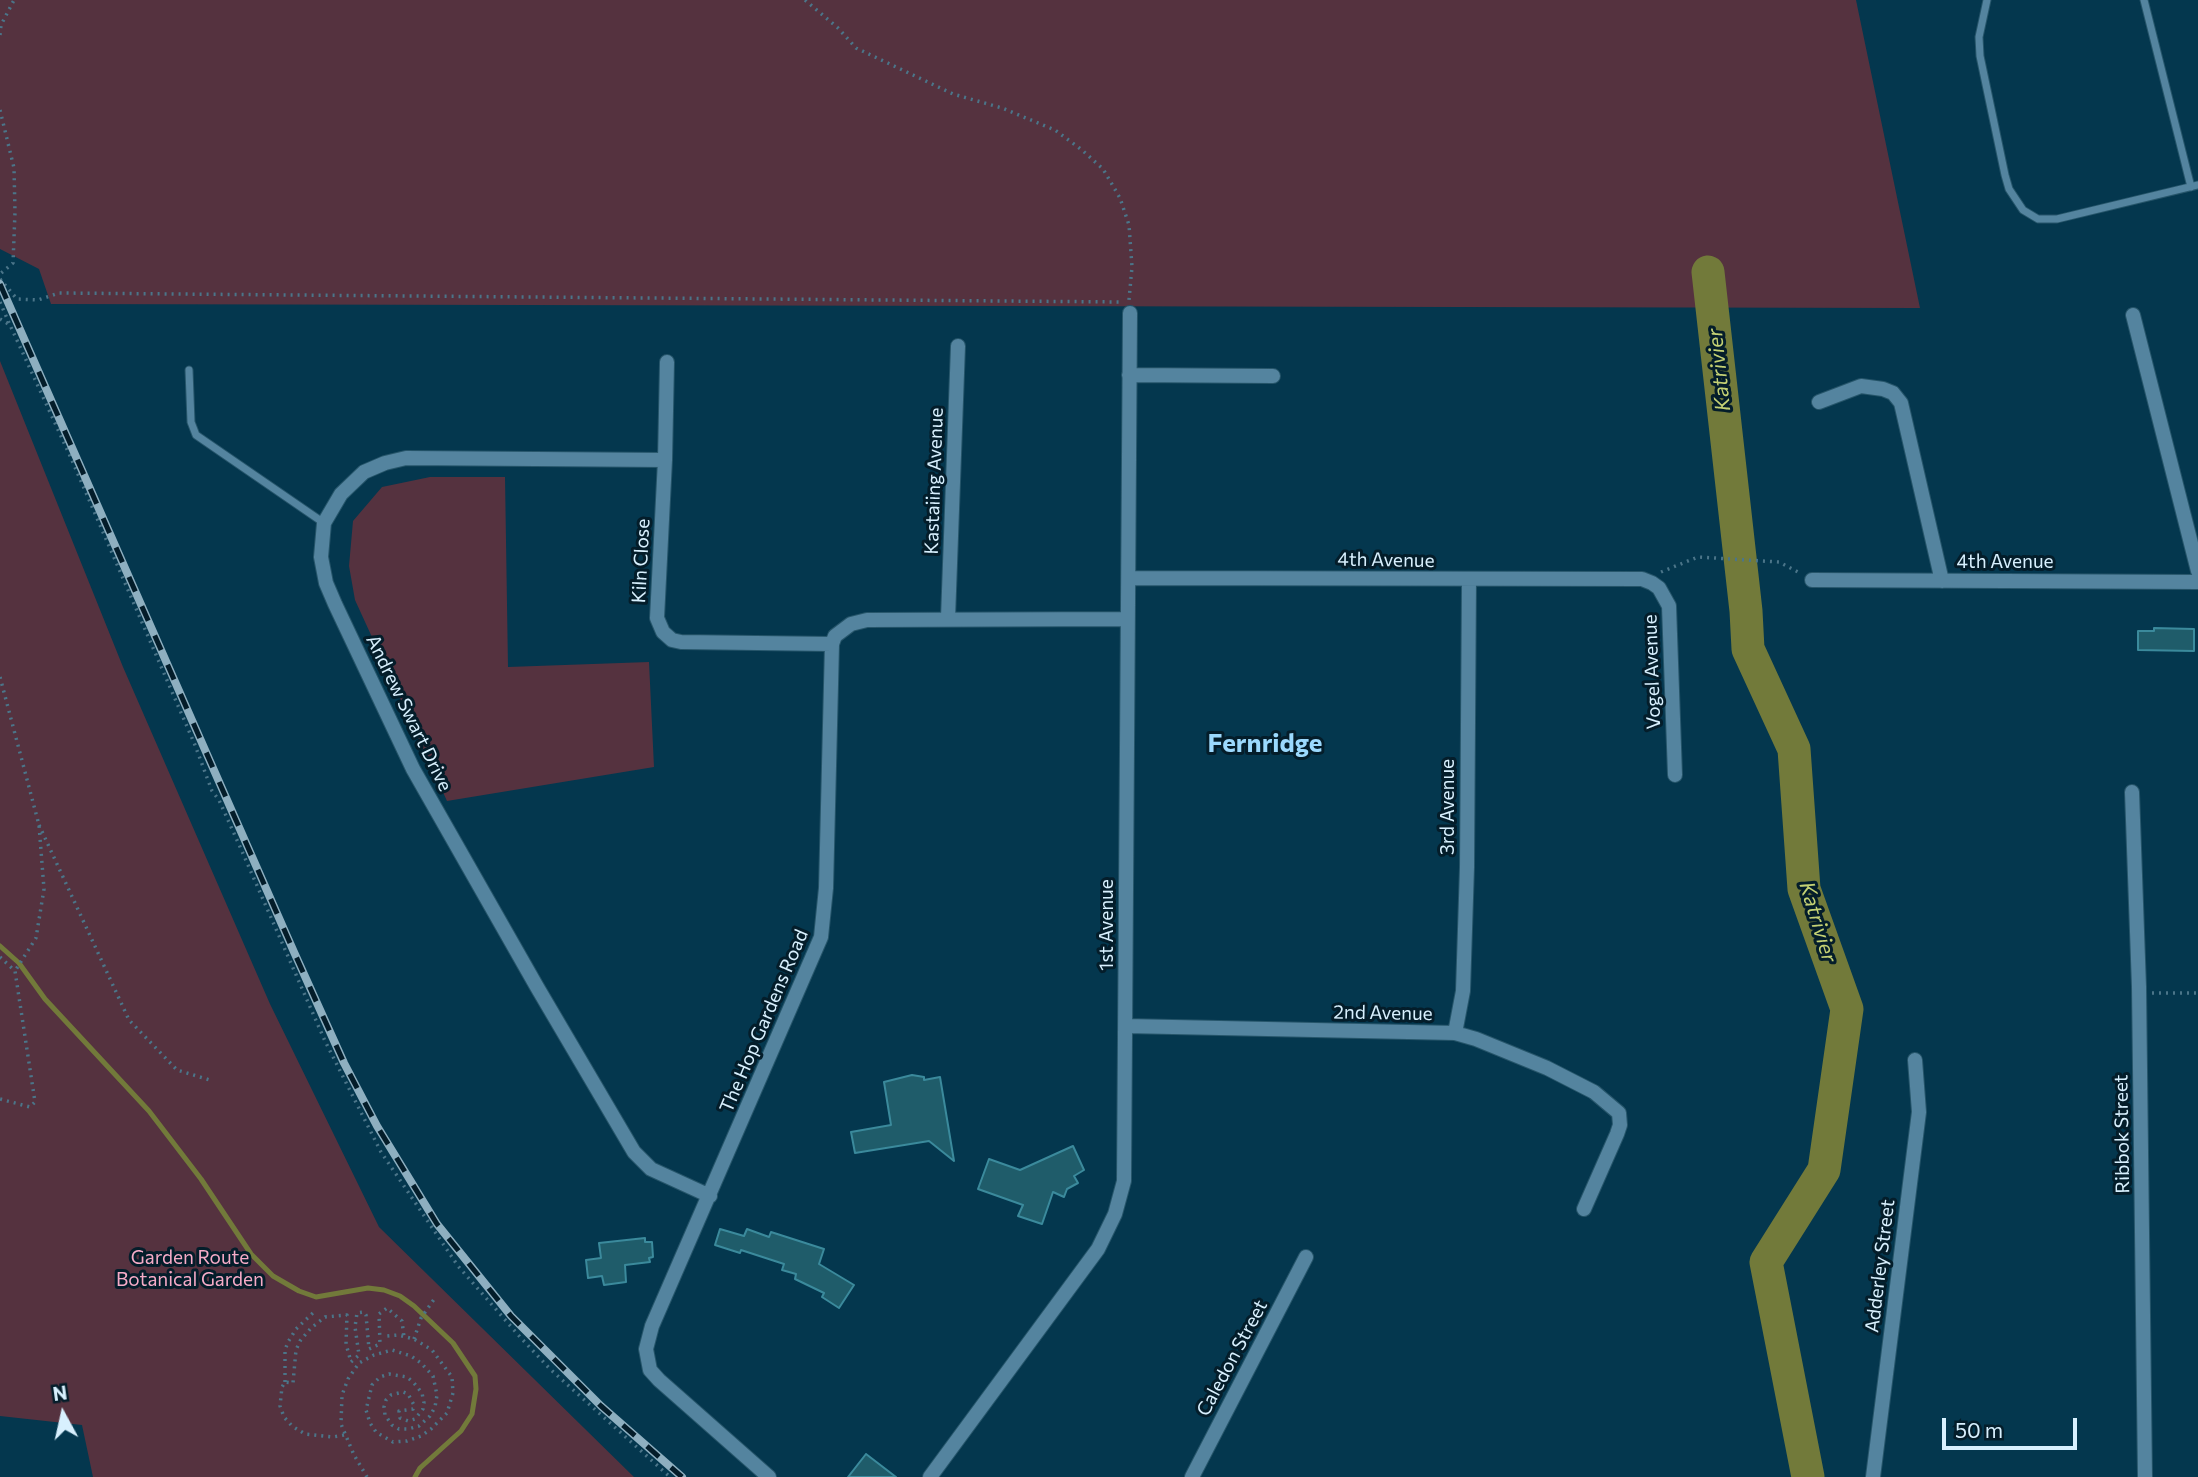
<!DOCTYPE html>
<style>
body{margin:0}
#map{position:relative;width:2198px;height:1477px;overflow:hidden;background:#04374e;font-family:Commissioner,sans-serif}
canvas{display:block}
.north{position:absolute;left:28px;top:1379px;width:70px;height:70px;-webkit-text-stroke:5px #041d2a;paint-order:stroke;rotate:352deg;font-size:19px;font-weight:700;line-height:28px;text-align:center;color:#d8f0fe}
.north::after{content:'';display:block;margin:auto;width:24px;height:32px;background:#d8f0fe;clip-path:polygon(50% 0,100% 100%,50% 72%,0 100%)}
.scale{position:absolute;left:1942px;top:1418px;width:135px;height:32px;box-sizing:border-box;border:4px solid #d8f0fe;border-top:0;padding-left:9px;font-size:21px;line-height:24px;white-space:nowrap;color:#d8f0fe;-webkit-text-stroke:5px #041d2a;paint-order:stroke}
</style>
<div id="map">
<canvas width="2198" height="1477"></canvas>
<div class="north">N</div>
<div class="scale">50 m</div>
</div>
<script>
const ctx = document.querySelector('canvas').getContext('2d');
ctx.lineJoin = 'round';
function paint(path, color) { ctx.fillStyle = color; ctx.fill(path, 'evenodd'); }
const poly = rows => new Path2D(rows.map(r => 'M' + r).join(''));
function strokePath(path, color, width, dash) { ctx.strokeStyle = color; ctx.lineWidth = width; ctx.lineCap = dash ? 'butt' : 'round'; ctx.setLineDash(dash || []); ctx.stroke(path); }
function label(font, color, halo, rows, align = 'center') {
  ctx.font = font + ' Commissioner,sans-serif'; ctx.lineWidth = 6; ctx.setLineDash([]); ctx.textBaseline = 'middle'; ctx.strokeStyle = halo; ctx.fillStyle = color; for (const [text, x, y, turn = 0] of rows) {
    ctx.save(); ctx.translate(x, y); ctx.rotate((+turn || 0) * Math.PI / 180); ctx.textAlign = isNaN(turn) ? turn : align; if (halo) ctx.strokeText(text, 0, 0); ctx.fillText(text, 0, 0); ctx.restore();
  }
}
const green = poly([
 [0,0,1856,0,1920,308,51,304,39,269,0,249],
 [0,361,123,667,270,1004,379,1227,634,1477,93,1477,82,1425,0,1416],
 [430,477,505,477,508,667,649,662,654,767,447,801,355,600,349,566,353,521,382,487]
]);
const stream = poly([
 [0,946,19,963,45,999,149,1111,201,1179,251,1254,273,1276,299,1291,316,1297,368,1288,384,1290,400,1296,414,1306,453,1343,475,1376,476,1389,472,1414,461,1431,420,1468,415,1477]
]);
const river = poly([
 [1708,272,1746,611,1748,649,1794,749,1804,889,1847,1009,1824,1170,1766,1262,1808,1477]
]);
const building = poly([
 [2154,628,2194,629,2194,651,2138,650,2138,631,2154,631,2154,628],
 [912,1075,924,1077,924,1080,940,1077,954,1161,929,1141,855,1153,851,1132,891,1125,884,1082,912,1075],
 [1073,1146,1084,1170,1074,1176,1078,1183,1067,1189,1064,1197,1053,1192,1042,1224,1018,1216,1023,1205,978,1189,989,1159,1020,1170,1073,1146],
 [720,1229,744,1236,747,1229,769,1237,771,1232,824,1249,819,1264,854,1285,839,1308,822,1297,824,1293,795,1279,796,1274,782,1270,784,1264,741,1250,740,1253,715,1245,720,1229],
 [645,1238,645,1242,652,1242,653,1257,649,1258,650,1262,625,1265,626,1282,604,1285,602,1276,588,1278,586,1260,601,1258,599,1243,645,1238],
 [866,1454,896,1477,848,1477,866,1454]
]);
const path = poly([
 [805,0,838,28,856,48,953,94,1002,108,1055,130,1082,150,1103,169,1120,198,1129,225,1132,267,1129,300],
 [0,35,1,25,14,0],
 [0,110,14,168,15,212,13,263,0,274],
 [0,279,17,299,38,300,59,293,1121,302],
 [0,302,9,323],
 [0,319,10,325,71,458,195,745,212,791,219,800,241,849,325,1041,381,1152,458,1266,521,1338,550,1369,670,1477],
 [1661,572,1698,557,1779,562,1798,572],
 [0,677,39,825,44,889,36,938,15,971],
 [39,825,129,1020,177,1070,213,1081],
 [0,957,15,971,35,1102,30,1107,0,1099],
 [2152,993,2198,993],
 [414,1339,421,1318,435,1298],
 [285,1382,285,1350,288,1342,296,1329,315,1311],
 [344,1435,333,1437,305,1434,292,1426,284,1417,280,1406,282,1387,285,1382,293,1383,296,1350,300,1341,311,1328,325,1317,347,1315,346,1344,351,1362,359,1355,355,1327,357,1313,364,1312,366,1315,369,1349,380,1344,379,1314,387,1308,402,1321,404,1337],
 [367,1477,354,1455,341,1424,342,1395,348,1379,359,1363,374,1355,392,1350,411,1356,421,1363,433,1376,437,1395,435,1407,430,1416,419,1426,408,1429,399,1429,392,1425,385,1415,384,1407,386,1400,391,1395,403,1392,408,1394,414,1405,413,1409,399,1411,400,1418,408,1421,415,1419,423,1409,424,1403,422,1393,414,1383,407,1377,389,1374,380,1377,372,1385,366,1410,370,1423,376,1432,393,1442,407,1441,421,1436,431,1429,447,1413,453,1393,452,1377,432,1350,414,1339,398,1335,387,1336]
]);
const service = poly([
 [1987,0,1979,37,1980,56,2005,175,2009,189,2023,210,2038,219,2057,219,2198,185],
 [2144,0,2191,187],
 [189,370,191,422,196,435,324,523]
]);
const minor = poly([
 [2133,315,2198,571],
 [667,362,665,460,657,618,663,632,672,640,681,642,832,644],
 [1129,375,1273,376],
 [1819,402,1861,386,1883,389,1893,393,1901,403,1942,581],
 [665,460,406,458,385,463,364,472,341,494,324,523,321,557,326,583,335,604,413,769,537,987,634,1152,651,1169,710,1196],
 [1129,578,1642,579,1652,583,1659,588,1669,606,1675,775],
 [1812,580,2198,582],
 [948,618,958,346],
 [2132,792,2139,987,2145,1477],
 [1126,1026,1455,1033,1476,1039,1547,1068,1594,1092,1619,1113,1620,1125,1617,1134,1584,1209],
 [1455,1033,1463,991,1467,867,1469,580],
 [769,1477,659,1380,650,1370,646,1349,652,1326,821,937,826,888,832,644,835,636,851,624,867,620,1127,619],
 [930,1477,1098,1249,1115,1214,1124,1181,1130,313],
 [1192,1477,1306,1257],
 [1873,1477,1919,1112,1915,1060]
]);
const rail = poly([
 [0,284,294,952,344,1063,377,1126,437,1224,511,1316,601,1406,682,1477]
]);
const streetNames = [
 ["Kastaiing Avenue",934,481,-88],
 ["4th Avenue",1386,560,1],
 ["Kiln Close",641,561,-87],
 ["4th Avenue",2005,562],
 ["Vogel Avenue",1652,672,-92],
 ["Andrew Swart Drive",409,713,64],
 ["3rd Avenue",1448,807,-90],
 ["1st Avenue",1107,925,-90],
 ["2nd Avenue",1383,1013,1],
 ["The Hop Gardens Road",764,1021,-67],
 ["Ribbok Street",2122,1134,-91],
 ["Adderley Street",1880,1266,-83],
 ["Caledon Street",1232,1358,-62]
];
const parkNames = [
 ["Garden Route",190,1258],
 ["Botanical Garden",190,1280]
];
const waterNames = [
 ["Katrivier",1719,370,-96],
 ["Katrivier",1818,922,73]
];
const districtNames = [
 ["Fernridge",1265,743]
];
paint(green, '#55323f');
strokePath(stream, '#727a3a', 5);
strokePath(river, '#727a3a', 33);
paint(building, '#1f5c6a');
strokePath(building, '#3b8a9c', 2);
strokePath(service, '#26556a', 9);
strokePath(minor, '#26556a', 16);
strokePath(path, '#4b7589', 3.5, [2, 5]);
strokePath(service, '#54849f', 7);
strokePath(minor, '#54849f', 14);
strokePath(rail, '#8eafc0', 8);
strokePath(rail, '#041d2a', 5, [16]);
label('19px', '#d8f0fe', '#041d2a', streetNames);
label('19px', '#f6abc7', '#041d2a', parkNames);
label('italic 21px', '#c4d174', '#041d2a', waterNames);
label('bold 26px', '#9bd9fd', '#041d2a', districtNames);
</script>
